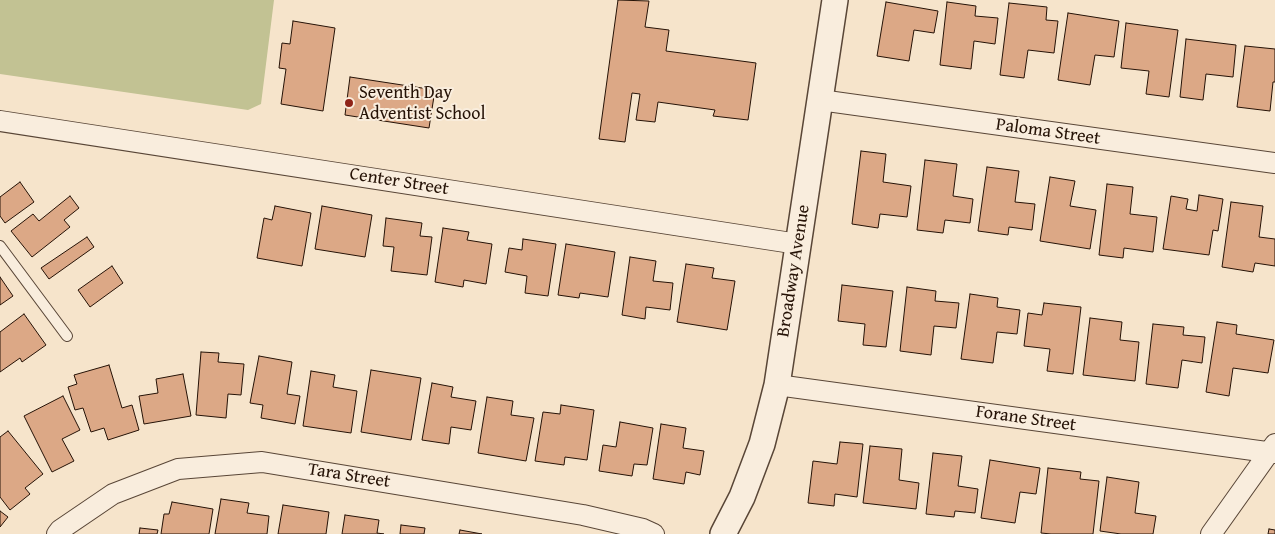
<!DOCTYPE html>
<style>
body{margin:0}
canvas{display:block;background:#f6e4cb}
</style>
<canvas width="1275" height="534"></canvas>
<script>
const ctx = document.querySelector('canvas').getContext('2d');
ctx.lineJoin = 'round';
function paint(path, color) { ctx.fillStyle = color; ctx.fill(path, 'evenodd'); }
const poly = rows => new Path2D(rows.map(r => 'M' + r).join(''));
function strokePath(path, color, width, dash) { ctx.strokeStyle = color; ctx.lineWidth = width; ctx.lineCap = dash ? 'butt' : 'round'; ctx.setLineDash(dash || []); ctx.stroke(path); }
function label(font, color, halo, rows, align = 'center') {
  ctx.font = font + ' "Gentium Book Plus",serif'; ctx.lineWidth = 4; ctx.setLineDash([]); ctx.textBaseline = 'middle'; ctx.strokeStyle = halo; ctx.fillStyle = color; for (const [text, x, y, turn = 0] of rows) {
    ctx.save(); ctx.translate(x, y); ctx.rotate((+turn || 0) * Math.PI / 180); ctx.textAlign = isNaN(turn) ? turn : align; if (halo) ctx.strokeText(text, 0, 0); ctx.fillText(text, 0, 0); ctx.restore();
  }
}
const green = poly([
 [0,0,274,0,261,104,248,110,0,74]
]);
const building = poly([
 [618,0,649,1,645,27,669,30,666,51,756,63,748,120,713,116,715,110,658,102,655,122,636,120,640,94,632,93,625,142,599,139,618,0],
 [886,2,938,11,934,33,914,30,909,61,877,56,886,2],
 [947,2,976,6,975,16,998,18,995,44,974,41,971,69,940,65,947,2],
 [1009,3,1047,7,1046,20,1058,21,1054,53,1028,50,1024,78,1000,75,1009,3],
 [1068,13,1119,21,1114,57,1095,55,1090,85,1058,80,1068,13],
 [293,21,335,28,323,111,281,104,286,69,279,68,282,43,290,44,293,21],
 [1126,23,1178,30,1169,97,1146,94,1149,71,1121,68,1126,23],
 [1186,39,1236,45,1233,77,1206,74,1203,100,1180,97,1186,39],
 [1245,46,1275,49,1275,82,1273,82,1270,111,1237,107,1245,46],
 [350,77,435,90,429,128,345,115,350,77],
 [861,151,886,154,883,182,911,186,907,217,880,214,878,228,852,224,861,151],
 [925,160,957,164,953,196,973,199,970,223,945,220,943,233,917,230,925,160],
 [987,167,1019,171,1015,202,1035,204,1032,230,1009,227,1008,235,978,231,987,167],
 [1050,177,1075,181,1070,206,1096,210,1090,249,1040,241,1050,177],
 [20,182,34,202,5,223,0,216,0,197,20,182],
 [1107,184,1133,187,1130,214,1157,217,1153,252,1124,248,1123,258,1099,255,1107,184],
 [1199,195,1223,199,1218,231,1213,230,1209,255,1163,249,1171,196,1188,199,1186,209,1197,211,1199,195],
 [70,196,79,208,64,220,70,227,32,257,11,231,33,214,39,221,70,196],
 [1231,202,1263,206,1259,237,1275,239,1275,266,1255,263,1253,272,1222,267,1231,202],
 [275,206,311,213,302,266,257,258,264,218,272,220,275,206],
 [322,206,372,215,365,257,315,249,322,206],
 [386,218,422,223,420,236,432,237,427,275,391,271,394,247,383,246,386,218],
 [443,228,469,232,467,240,492,244,486,284,464,280,463,287,435,282,443,228],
 [87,237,94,247,49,279,41,268,87,237],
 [523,239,556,244,548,296,525,293,527,276,505,272,509,248,522,250,523,239],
 [566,244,615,252,608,297,580,293,579,298,558,295,566,244],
 [630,257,656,261,653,281,673,283,670,310,646,307,645,319,622,315,630,257],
 [686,264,714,268,712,278,735,281,727,330,677,322,686,264],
 [112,266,123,283,90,307,78,290,112,266],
 [0,277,13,296,0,305,0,277],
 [842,285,893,291,886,347,863,345,865,324,838,321,842,285],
 [907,287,936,291,935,301,959,303,956,328,934,326,931,355,900,351,907,287],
 [970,294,998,298,997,307,1020,310,1017,334,997,332,993,363,961,359,970,294],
 [1044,303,1081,307,1073,374,1047,371,1050,349,1024,346,1028,313,1042,315,1044,303],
 [24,314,46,345,22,362,20,358,0,372,0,332,24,314],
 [1090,318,1122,322,1120,340,1139,342,1135,381,1083,375,1090,318],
 [1217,322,1237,325,1236,334,1274,340,1268,373,1233,368,1229,396,1206,392,1217,322],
 [1153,324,1184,327,1183,335,1205,337,1202,363,1182,360,1178,388,1146,384,1153,324],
 [201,352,219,353,218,362,244,364,241,395,228,394,226,418,196,415,201,352],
 [259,356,292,362,287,394,300,396,295,424,261,418,263,405,250,403,259,356],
 [109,365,122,408,132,405,139,430,108,440,104,428,91,432,83,408,75,410,68,387,77,384,74,375,109,365],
 [371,370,421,378,411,440,361,432,371,370],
 [311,371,335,375,333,387,357,391,351,433,303,426,311,371],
 [183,374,191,416,144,424,139,396,158,393,156,379,183,374],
 [432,383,453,387,451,397,476,401,471,430,451,427,449,444,422,440,432,383],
 [63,396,80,430,62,439,74,461,52,472,24,416,63,396],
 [487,397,513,401,511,415,534,418,526,461,478,453,487,397],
 [561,405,594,410,587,460,565,457,564,465,535,461,543,412,560,414,561,405],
 [620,422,653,428,647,465,634,464,632,476,599,471,603,445,616,447,620,422],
 [661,424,686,428,683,448,704,451,700,475,686,472,684,484,653,479,661,424],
 [8,431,43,474,25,488,30,494,10,510,0,497,0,437,8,431],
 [840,442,863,444,857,497,835,494,834,506,808,503,813,461,837,464,840,442],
 [870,446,902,449,899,480,919,483,916,509,863,503,870,446],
 [933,453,962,456,958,486,978,489,975,513,955,511,954,517,926,514,933,453],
 [990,460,1040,468,1036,494,1020,492,1015,523,981,518,990,460],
 [1048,468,1081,472,1080,479,1099,481,1093,534,1051,534,1041,533,1048,468],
 [1107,477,1139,482,1135,513,1156,516,1153,534,1121,534,1100,531,1107,477],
 [221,499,249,503,247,513,269,516,267,534,215,534,221,499],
 [172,502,213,509,209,534,161,534,164,514,169,514,172,502],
 [283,505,329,512,326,534,278,534,283,505],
 [0,511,8,517,0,527,0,511],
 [345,515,379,520,377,533,384,534,342,534,345,515],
 [401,525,425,528,424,534,400,534,401,525],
 [140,528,158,530,157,534,139,534,140,528],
 [1269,529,1275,530,1275,534,1268,534,1269,529],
 [460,530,482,534,459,534,460,530]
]);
const service = poly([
 [0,246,67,336]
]);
const minor = poly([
 [820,100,1275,163],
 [0,121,798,244],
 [777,385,1275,453],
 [57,534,60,530,113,494,178,469,262,462,583,515,643,529,654,534],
 [1211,534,1275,444]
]);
const tertiary = poly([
 [723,534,742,497,762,444,777,385,835,0]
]);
const markers = [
 [349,103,5,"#8f2418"]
];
const poiNames = [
 ["Seventh Day",359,93],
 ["Adventist School",359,114]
];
const streetNames = [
 ["Paloma Street",1048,132,8],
 ["Center Street",399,182,9],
 ["Broadway Avenue",794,271,-81],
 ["Forane Street",1026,419,8],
 ["Tara Street",349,476,9]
];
paint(green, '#c2c293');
paint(building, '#dca886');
strokePath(building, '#251206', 1);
strokePath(service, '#594637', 12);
strokePath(minor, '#594637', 22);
strokePath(tertiary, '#594637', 28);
strokePath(service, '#f9eddd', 10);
strokePath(minor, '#f9eddd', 20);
strokePath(tertiary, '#f9eddd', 25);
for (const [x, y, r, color] of markers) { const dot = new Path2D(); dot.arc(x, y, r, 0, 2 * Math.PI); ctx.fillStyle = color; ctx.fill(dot); strokePath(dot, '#f9eddd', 2); }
label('18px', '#251206', '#f9eddd', poiNames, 'left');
label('18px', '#251206', '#f9eddd', streetNames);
</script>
